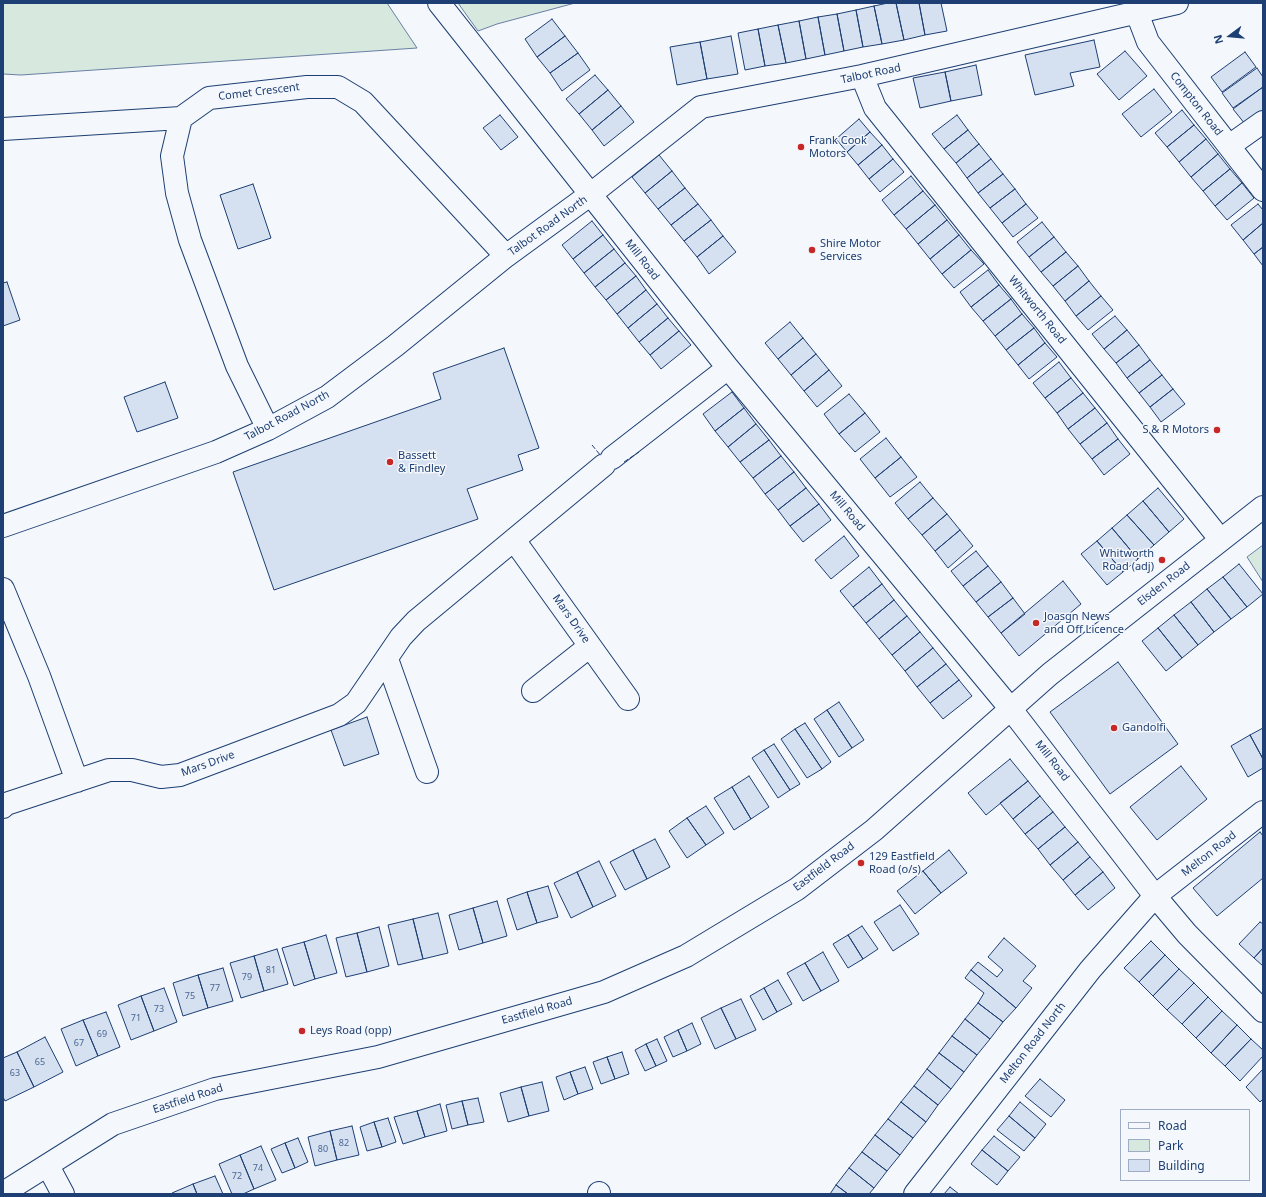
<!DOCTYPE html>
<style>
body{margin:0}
#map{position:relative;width:1266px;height:1197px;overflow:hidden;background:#f4f7fb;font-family:"Noto Sans",sans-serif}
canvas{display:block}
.frame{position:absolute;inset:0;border:4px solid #1d3f73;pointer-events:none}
.legend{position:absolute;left:1120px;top:1109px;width:130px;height:72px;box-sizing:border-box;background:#f4f7fb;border:1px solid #9eadc5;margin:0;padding:5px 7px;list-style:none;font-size:12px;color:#1d3f73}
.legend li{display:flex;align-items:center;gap:8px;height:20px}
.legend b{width:20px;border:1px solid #9eadc5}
.north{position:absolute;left:1210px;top:16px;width:40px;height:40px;-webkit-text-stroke:3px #f4f7fb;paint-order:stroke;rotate:254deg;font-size:11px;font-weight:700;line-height:16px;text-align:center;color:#1d3f73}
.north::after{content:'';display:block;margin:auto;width:14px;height:18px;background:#1d3f73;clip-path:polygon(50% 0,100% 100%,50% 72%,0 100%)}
</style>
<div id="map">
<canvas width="1266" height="1197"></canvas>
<div class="frame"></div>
<ul class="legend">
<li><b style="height:5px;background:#f4f7fb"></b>Road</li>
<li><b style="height:11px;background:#d7e8df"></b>Park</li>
<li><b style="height:11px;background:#d5e0f0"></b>Building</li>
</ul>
<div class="north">N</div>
</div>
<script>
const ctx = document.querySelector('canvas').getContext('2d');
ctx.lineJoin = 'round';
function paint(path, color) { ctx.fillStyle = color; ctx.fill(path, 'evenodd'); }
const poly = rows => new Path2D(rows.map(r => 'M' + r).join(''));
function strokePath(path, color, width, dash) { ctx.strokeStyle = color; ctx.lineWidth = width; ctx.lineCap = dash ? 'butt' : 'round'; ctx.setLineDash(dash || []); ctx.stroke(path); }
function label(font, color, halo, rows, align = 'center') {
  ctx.font = font + ' "Noto Sans",sans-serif'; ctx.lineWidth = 3; ctx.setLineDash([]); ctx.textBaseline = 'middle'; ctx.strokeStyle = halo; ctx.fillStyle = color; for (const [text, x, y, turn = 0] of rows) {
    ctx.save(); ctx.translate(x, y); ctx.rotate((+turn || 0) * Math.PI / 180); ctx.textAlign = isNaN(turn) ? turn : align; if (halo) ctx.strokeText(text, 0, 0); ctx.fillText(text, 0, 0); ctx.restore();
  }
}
const green = poly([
 [3,3,387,3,417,48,21,75,3,74,3,3],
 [458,3,575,3,497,24,478,31,458,3],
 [1263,545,1263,582,1247,557,1263,545]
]);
const building = poly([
 [888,3,896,3,904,40,882,44,874,6,888,3],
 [896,3,919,3,925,35,904,40,896,3],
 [919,3,941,3,947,31,925,35,919,3],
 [874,6,882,44,863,47,856,10,874,6],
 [856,10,863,47,844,51,837,14,856,10],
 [837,14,844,51,825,55,818,17,837,14],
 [818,17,825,55,806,59,799,21,818,17],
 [552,19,565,36,537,57,525,39,552,19],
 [799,21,806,59,786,63,778,25,799,21],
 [778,25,786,63,765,66,758,29,778,25],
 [758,29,765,66,745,70,738,33,758,29],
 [565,36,578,53,550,73,537,57,565,36],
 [731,36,738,74,707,79,700,42,731,36],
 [1094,40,1100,67,1070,73,1074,86,1035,95,1025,55,1094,40],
 [700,42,707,79,677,85,670,47,700,42],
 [1125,51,1147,76,1119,100,1097,74,1125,51],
 [1245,52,1256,67,1222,92,1211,77,1245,52],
 [578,53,590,70,562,91,550,73,578,53],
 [976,65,982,95,951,101,945,72,976,65],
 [1257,68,1263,77,1263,87,1233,108,1222,93,1257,68],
 [945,72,951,101,920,108,913,78,945,72],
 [595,75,608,90,579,114,566,99,595,75],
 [1263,87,1263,111,1245,124,1233,109,1263,87],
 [1154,89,1172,112,1141,137,1122,114,1154,89],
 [608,90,621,106,592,130,579,114,608,90],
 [621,106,634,122,604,146,592,130,621,106],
 [1182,110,1194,125,1167,147,1155,133,1182,110],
 [500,115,518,137,501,150,483,128,500,115],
 [957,115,968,130,944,149,932,134,957,115],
 [859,119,870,132,847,152,836,139,859,119],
 [1194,125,1206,139,1179,162,1167,147,1194,125],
 [968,130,979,144,956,163,944,149,968,130],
 [870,132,882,145,858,165,847,152,870,132],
 [1206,139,1218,154,1191,177,1179,162,1206,139],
 [979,144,991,159,967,178,956,163,979,144],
 [882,145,893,159,869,179,858,165,882,145],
 [1218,154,1230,169,1203,191,1191,177,1218,154],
 [659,155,672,171,645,193,632,177,659,155],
 [893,159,904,172,880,192,869,179,893,159],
 [991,159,1003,174,978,193,967,178,991,159],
 [1230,169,1242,183,1215,206,1203,191,1230,169],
 [672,171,685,188,658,209,645,193,672,171],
 [1003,174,1015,189,990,208,978,193,1003,174],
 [911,176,923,191,894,215,882,200,911,176],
 [1242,183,1254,198,1227,220,1215,206,1242,183],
 [253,184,271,238,238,249,220,195,253,184],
 [685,188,698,204,671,225,658,209,685,188],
 [1015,189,1026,204,1002,223,990,208,1015,189],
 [923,191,935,205,906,229,894,215,923,191],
 [698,204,711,220,684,241,671,225,698,204],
 [1026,204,1038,218,1013,237,1002,223,1026,204],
 [1258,204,1263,210,1263,223,1243,240,1231,225,1258,204],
 [935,205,947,220,918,244,906,229,935,205],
 [711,220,723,236,697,257,684,241,711,220],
 [947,220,959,235,930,259,918,244,947,220],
 [592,221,603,235,573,259,562,245,592,221],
 [1042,222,1054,237,1029,257,1017,242,1042,222],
 [1263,223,1263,247,1254,254,1243,240,1263,223],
 [603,235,614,249,584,273,573,259,603,235],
 [959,235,971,250,942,274,930,259,959,235],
 [723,236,736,252,709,274,697,257,723,236],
 [1054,237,1066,252,1041,272,1029,257,1054,237],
 [1263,247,1263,266,1254,254,1263,247],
 [614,249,625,263,595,287,584,273,614,249],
 [971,250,984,264,954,288,942,274,971,250],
 [1066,252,1078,266,1053,286,1041,272,1066,252],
 [625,263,636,276,606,300,595,287,625,263],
 [1078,266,1089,281,1065,301,1053,286,1078,266],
 [988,270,999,285,971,307,960,292,988,270],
 [636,276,646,290,617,314,606,300,636,276],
 [1089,281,1101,296,1076,316,1065,301,1089,281],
 [7,282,20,320,3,326,3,283,7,282],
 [999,285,1011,299,983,321,971,307,999,285],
 [646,290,657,304,628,328,617,314,646,290],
 [1101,296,1113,310,1088,330,1076,316,1101,296],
 [1011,299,1022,314,995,336,983,321,1011,299],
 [657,304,668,318,639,342,628,328,657,304],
 [1022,314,1034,328,1006,350,995,336,1022,314],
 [1115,316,1127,330,1104,349,1092,334,1115,316],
 [668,318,679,331,650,355,639,342,668,318],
 [790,322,803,338,778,359,765,343,790,322],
 [1034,328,1045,343,1018,365,1006,350,1034,328],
 [1127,330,1139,345,1116,363,1104,349,1127,330],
 [679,331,691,345,661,369,650,355,679,331],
 [803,338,816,354,791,375,778,359,803,338],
 [1045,343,1057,357,1029,379,1018,365,1045,343],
 [1139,345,1150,360,1127,378,1116,363,1139,345],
 [504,348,539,448,518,455,523,470,467,489,478,519,274,590,233,472,441,399,433,373,504,348],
 [816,354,829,370,804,391,791,375,816,354],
 [1150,360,1162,375,1139,393,1127,378,1150,360],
 [1059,362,1071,378,1045,398,1033,383,1059,362],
 [829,370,842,386,817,407,804,391,829,370],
 [1162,375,1173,389,1150,407,1139,393,1162,375],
 [1071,378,1083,393,1057,413,1045,398,1071,378],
 [165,382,178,418,137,432,124,397,165,382],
 [1173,389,1185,404,1161,422,1150,407,1173,389],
 [732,392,744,408,715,431,703,414,732,392],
 [1083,393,1095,408,1068,429,1057,413,1083,393],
 [849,394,865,413,839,434,824,414,849,394],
 [744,408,756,424,728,447,715,431,744,408],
 [1095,408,1107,423,1080,444,1068,429,1095,408],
 [865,413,880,432,855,452,839,434,865,413],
 [1107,423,1118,439,1092,459,1080,444,1107,423],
 [756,424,769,440,740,462,728,447,756,424],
 [886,438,901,457,875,478,860,459,886,438],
 [1118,439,1130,454,1104,475,1092,459,1118,439],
 [769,440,781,456,753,478,740,462,769,440],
 [781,456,794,472,765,494,753,478,781,456],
 [901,457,917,477,890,497,875,478,901,457],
 [794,472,806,488,778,510,765,494,794,472],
 [920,482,933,498,908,519,895,503,920,482],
 [806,488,819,504,790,526,778,510,806,488],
 [1158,488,1184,519,1169,532,1143,501,1158,488],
 [933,498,947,514,922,535,908,519,933,498],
 [1143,501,1169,532,1154,545,1127,515,1143,501],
 [819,504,831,520,803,542,790,526,819,504],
 [947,514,960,530,935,551,922,535,947,514],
 [1127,515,1154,545,1138,559,1112,528,1127,515],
 [1112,528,1138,559,1123,572,1097,541,1112,528],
 [960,530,973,546,948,568,935,551,960,530],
 [844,536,859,556,831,579,815,560,844,536],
 [1097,541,1123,572,1107,585,1081,554,1097,541],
 [976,551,988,566,963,586,951,571,976,551],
 [1239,564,1263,594,1247,607,1223,577,1239,564],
 [988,566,1001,582,976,602,963,586,988,566],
 [869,567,882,584,853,607,840,591,869,567],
 [1223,577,1247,607,1231,619,1207,589,1223,577],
 [1063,581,1081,604,1019,656,1001,633,1063,581],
 [1001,582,1013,598,988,617,976,602,1001,582],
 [882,584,894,600,866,623,853,607,882,584],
 [1207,589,1231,619,1214,632,1191,602,1207,589],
 [1013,598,1025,614,1001,633,988,617,1013,598],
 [894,600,907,616,879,639,866,623,894,600],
 [1191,602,1214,632,1198,645,1174,615,1191,602],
 [1174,615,1198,645,1182,658,1158,628,1174,615],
 [907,616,920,632,892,655,879,639,907,616],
 [1158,628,1182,658,1166,671,1142,641,1158,628],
 [920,632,933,648,905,671,892,655,920,632],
 [933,648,946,664,917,687,905,671,933,648],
 [1118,662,1178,744,1110,794,1050,712,1118,662],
 [946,664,959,680,930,703,917,687,946,664],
 [959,680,972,696,943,719,930,703,959,680],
 [839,702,864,740,852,748,827,710,839,702],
 [827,710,852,748,839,757,814,719,827,710],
 [367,717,379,754,344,766,331,730,367,717],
 [805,723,831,762,822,769,795,729,805,723],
 [1263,728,1263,759,1250,735,1263,728],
 [795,729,822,769,807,778,781,739,795,729],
 [1250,735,1263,759,1263,768,1248,777,1231,746,1250,735],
 [774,744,800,784,790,790,764,750,774,744],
 [764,750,790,790,778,798,752,758,764,750],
 [1010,759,1028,781,986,815,968,793,1010,759],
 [1181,766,1207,799,1157,840,1130,807,1181,766],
 [749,776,769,807,751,819,732,787,749,776],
 [1028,781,1040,796,1013,819,1000,803,1028,781],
 [732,787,751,819,734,830,714,798,732,787],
 [1040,796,1053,812,1025,834,1013,819,1040,796],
 [706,806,724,833,706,845,687,818,706,806],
 [1053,812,1065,827,1038,849,1025,834,1053,812],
 [687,818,706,845,687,858,669,831,687,818],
 [1065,827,1078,842,1050,865,1038,849,1065,827],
 [1260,832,1263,836,1263,878,1217,916,1193,888,1260,832],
 [655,839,670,867,647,879,633,850,655,839],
 [1078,842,1090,857,1063,880,1050,865,1078,842],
 [633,850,647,879,625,890,610,862,633,850],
 [949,850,967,873,941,893,923,871,949,850],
 [1090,857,1103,872,1075,895,1063,880,1090,857],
 [599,861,616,896,593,907,577,872,599,861],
 [923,871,941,893,915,914,897,891,923,871],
 [577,872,593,907,571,918,554,883,577,872],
 [1103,872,1115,888,1088,910,1075,895,1103,872],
 [548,886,558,917,537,923,527,892,548,886],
 [527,892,537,923,517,930,507,899,527,892],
 [497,901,507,936,483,943,473,908,497,901],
 [900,905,919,934,893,951,874,922,900,905],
 [473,908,483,943,459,950,449,915,473,908],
 [438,913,448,953,423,959,413,919,438,913],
 [413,919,423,959,398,965,388,925,413,919],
 [1260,922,1263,924,1263,948,1254,958,1239,944,1260,922],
 [862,926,878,949,863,959,848,935,862,926],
 [379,927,389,966,367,972,357,933,379,927],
 [357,933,367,972,346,977,336,938,357,933],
 [326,935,337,973,315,979,304,942,326,935],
 [848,935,863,959,848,968,833,944,848,935],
 [1004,938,1036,966,1023,981,1032,988,1016,1008,971,970,978,962,997,977,1003,970,988,957,1004,938],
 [1151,941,1165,955,1139,982,1124,968,1151,941],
 [304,942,315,979,294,986,282,948,304,942],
 [1263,948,1263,966,1254,958,1263,948],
 [277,949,288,984,264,991,254,956,277,949],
 [823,952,839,981,821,991,805,963,823,952],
 [1165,955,1179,969,1153,996,1139,982,1165,955],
 [254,956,264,991,241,998,230,963,254,956],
 [805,963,821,991,803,1001,787,973,805,963],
 [223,968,233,1001,208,1008,198,975,223,968],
 [1179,969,1194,983,1167,1010,1153,996,1179,969],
 [971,970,1016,1008,1003,1022,978,1003,984,993,965,978,971,970],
 [198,975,208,1008,183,1016,173,983,198,975],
 [778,980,792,1004,777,1012,764,988,778,980],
 [1194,983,1208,997,1182,1024,1167,1010,1194,983],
 [164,988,177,1022,154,1031,141,996,164,988],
 [764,988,777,1012,763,1020,750,996,764,988],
 [141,996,154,1031,131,1040,118,1005,141,996],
 [1208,997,1222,1011,1196,1038,1182,1024,1208,997],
 [741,999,756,1030,736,1039,721,1008,741,999],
 [978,1003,1003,1022,990,1039,965,1019,978,1003],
 [721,1008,736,1039,715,1049,701,1018,721,1008],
 [1222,1011,1237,1025,1211,1053,1196,1038,1222,1011],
 [106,1012,120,1047,98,1056,83,1020,106,1012],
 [965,1019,990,1039,977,1055,952,1036,965,1019],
 [83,1020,98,1056,76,1066,61,1029,83,1020],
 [692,1023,701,1044,687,1051,678,1030,692,1023],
 [1237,1025,1251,1039,1225,1066,1211,1053,1237,1025],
 [678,1030,687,1051,673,1057,664,1037,678,1030],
 [952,1036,977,1055,964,1072,939,1053,952,1036],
 [45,1037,63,1072,34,1087,17,1052,45,1037],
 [657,1039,667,1061,656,1066,646,1044,657,1039],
 [1251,1039,1263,1050,1263,1056,1240,1081,1225,1066,1251,1039],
 [646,1044,656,1066,645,1071,635,1050,646,1044],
 [17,1052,34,1087,5,1101,3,1097,3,1058,17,1052],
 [622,1052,629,1074,615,1079,607,1057,622,1052],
 [939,1053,964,1072,951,1089,927,1069,939,1053],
 [607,1057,615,1079,601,1084,593,1062,607,1057],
 [585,1067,593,1089,578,1094,570,1072,585,1067],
 [927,1069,951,1089,938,1105,914,1086,927,1069],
 [1263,1069,1263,1099,1260,1102,1246,1087,1263,1069],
 [570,1072,578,1094,564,1100,556,1077,570,1072],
 [1040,1079,1065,1100,1051,1117,1025,1096,1040,1079],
 [542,1082,549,1111,529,1116,521,1087,542,1082],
 [914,1086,938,1105,926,1122,901,1102,914,1086],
 [521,1087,529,1116,508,1122,500,1093,521,1087],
 [478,1098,484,1122,468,1125,462,1101,478,1098],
 [462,1101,468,1125,452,1129,446,1105,462,1101],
 [901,1102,926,1122,913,1138,888,1119,901,1102],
 [1020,1102,1046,1124,1035,1138,1009,1116,1020,1102],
 [440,1104,447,1131,425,1137,417,1111,440,1104],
 [417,1111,425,1137,403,1144,394,1117,417,1111],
 [1009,1116,1035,1138,1024,1151,997,1130,1009,1116],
 [388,1118,396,1142,382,1147,374,1122,388,1118],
 [888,1119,913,1138,900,1155,875,1135,888,1119],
 [374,1122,382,1147,367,1151,360,1127,374,1122],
 [352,1126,359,1155,337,1160,330,1131,352,1126],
 [330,1131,337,1160,315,1166,308,1137,330,1131],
 [875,1135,900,1155,887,1171,862,1152,875,1135],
 [994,1136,1020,1157,1008,1171,982,1150,994,1136],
 [298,1138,308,1162,295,1168,285,1143,298,1138],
 [285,1143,295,1168,282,1173,271,1149,285,1143],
 [261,1146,276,1180,254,1189,240,1155,261,1146],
 [982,1150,1008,1171,997,1185,971,1164,982,1150],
 [862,1152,887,1171,874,1188,849,1168,862,1152],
 [240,1155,254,1189,243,1194,232,1194,219,1164,240,1155],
 [849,1168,874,1188,869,1194,848,1194,836,1185,849,1168],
 [215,1176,223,1194,197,1194,193,1184,215,1176],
 [193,1184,197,1194,172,1194,172,1193,193,1184],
 [836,1185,848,1194,830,1194,836,1185],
 [950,1187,959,1194,944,1194,950,1187]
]);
const minor = poly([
 [439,3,728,368,1010,708,1155,896,1187,934,1263,1011],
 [1137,13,1148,42,1263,190],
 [862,76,875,108,1220,539],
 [3,129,181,118],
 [1229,146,1263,122],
 [268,429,237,366,190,240,177,193,172,156,181,118,209,98,307,87,338,87,363,102,506,256],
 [612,458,728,368],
 [3,526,216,452,268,429,327,397,395,346,506,256,591,194,701,107,862,76,1177,3],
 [514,540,628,699],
 [3,589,39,676,77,781],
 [387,659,427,772],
 [533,691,590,646],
 [3,807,6,804,109,770,132,770,161,777,180,775,339,715,356,703,401,637,416,621,604,465],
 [48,1166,63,1194],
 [599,1193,599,1194],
 [915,1194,1090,970,1155,896,1263,812]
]);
const major = poly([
 [3,1193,113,1124,215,1089,378,1057,604,992,686,956,797,889,874,830,1050,674,1263,507]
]);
const fence = poly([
 [592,445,601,456],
 [624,462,639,452]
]);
const markers = [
 [801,147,4,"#c62828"],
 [812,250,4,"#c62828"],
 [1217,430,4,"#c62828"],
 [390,462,4,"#c62828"],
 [1162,560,4,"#c62828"],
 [1036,623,4,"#c62828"],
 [1114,728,4,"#c62828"],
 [861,863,4,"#c62828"],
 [302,1031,4,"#c62828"]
];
const numberNames = [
 ["81",271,970],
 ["79",247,977],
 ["77",215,988],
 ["75",190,996],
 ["73",159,1009],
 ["71",136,1018],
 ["69",102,1034],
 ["67",79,1043],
 ["65",40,1062],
 ["63",15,1073],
 ["82",344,1143],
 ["80",323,1149],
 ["74",258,1168],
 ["72",237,1176]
];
const streetNames = [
 ["Talbot Road",871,74,-12],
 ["Comet Crescent",259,92,-7],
 ["Compton Road",1196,104,52],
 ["Talbot Road North",548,226,-36],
 ["Mill Road",642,260,52],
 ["Whitworth Road",1037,310,51],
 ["Talbot Road North",287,416,-28],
 ["Mill Road",847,511,50],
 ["Elsden Road",1164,584,-38],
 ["Mars Drive",571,619,55],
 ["Mill Road",1052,761,52],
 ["Mars Drive",208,764,-20],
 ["Melton Road",1209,854,-38],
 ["Eastfield Road",824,867,-37],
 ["Eastfield Road",537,1011,-16],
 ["Melton Road North",1033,1043,-52],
 ["Eastfield Road",188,1099,-18]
];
const poiNames = [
 ["Frank Cook",809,141],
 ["Motors",809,154],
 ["Shire Motor",820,244],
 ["Services",820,257],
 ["S & R Motors",1209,430,"right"],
 ["Bassett",398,456],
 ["& Findley",398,469],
 ["Whitworth",1154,554,"right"],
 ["Road (adj)",1154,567,"right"],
 ["Joasgn News",1044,617],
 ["and Off Licence",1044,630],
 ["Gandolfi",1122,728],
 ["129 Eastfield",869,857],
 ["Road (o/s)",869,870],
 ["Leys Road (opp)",310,1031]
];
paint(green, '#d7e8df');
strokePath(green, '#687fa3', 1);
paint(building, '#d5e0f0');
strokePath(building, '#1d3f73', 1);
strokePath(minor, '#1d3f73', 24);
strokePath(major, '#1d3f73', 24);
strokePath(minor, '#f4f7fb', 22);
strokePath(major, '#f4f7fb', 22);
strokePath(fence, '#1d3f73', 1, [5, 2]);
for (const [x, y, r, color] of markers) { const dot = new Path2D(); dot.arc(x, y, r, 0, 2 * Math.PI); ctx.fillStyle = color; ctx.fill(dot); strokePath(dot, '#f4f7fb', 1.5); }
label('9px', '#4b6792', null, numberNames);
label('11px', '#1d3f73', '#f4f7fb', streetNames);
label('11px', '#1d3f73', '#f4f7fb', poiNames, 'left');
</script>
